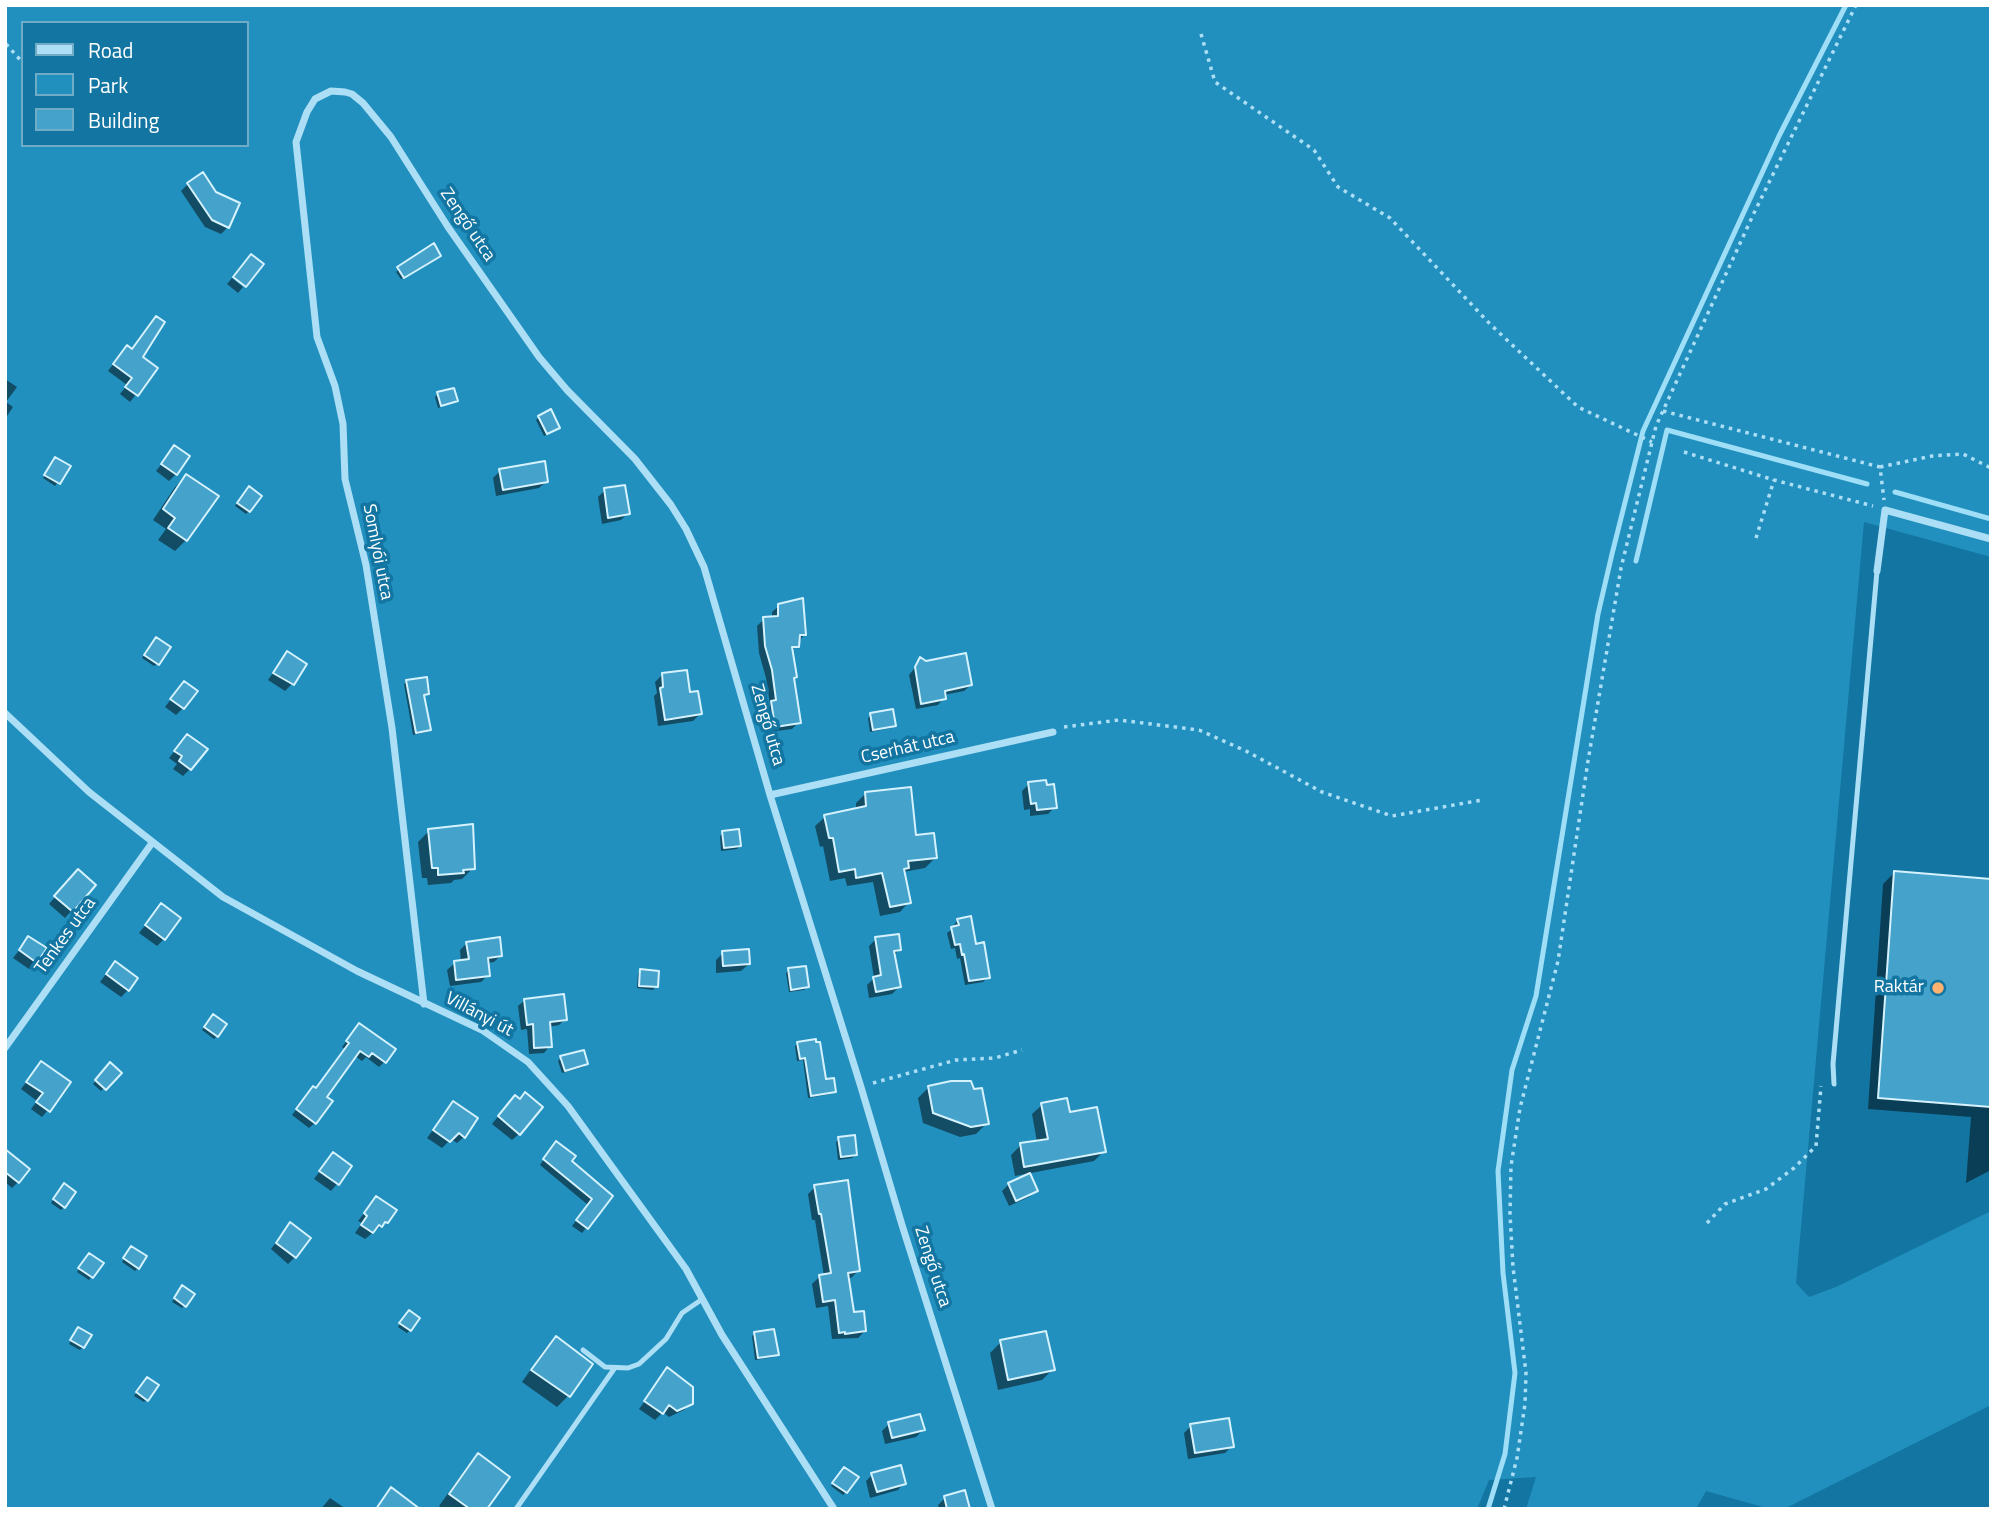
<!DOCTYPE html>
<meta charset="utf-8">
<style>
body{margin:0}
#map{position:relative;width:1996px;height:1514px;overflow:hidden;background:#1375a1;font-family:"Titillium Web",sans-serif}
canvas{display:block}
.frame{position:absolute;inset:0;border:7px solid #fff;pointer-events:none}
.legend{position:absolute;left:21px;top:21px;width:228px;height:126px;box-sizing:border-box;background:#1375a1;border:2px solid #71acc7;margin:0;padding:9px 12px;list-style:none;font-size:21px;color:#fff}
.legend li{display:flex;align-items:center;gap:14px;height:35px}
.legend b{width:35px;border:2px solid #71acc7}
</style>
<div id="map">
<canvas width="1996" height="1514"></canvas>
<div class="frame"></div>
<ul class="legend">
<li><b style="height:9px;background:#acdff5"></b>Road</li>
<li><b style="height:19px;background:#2290be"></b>Park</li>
<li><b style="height:19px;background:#45a2ca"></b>Building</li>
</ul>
</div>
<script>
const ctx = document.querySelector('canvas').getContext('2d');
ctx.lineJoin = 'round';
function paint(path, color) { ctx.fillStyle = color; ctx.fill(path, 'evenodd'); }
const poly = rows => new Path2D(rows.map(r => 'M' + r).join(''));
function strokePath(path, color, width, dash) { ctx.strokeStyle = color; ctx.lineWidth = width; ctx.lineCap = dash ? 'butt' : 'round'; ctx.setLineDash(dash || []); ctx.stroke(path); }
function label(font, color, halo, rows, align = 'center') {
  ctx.font = font + ' "Titillium Web",sans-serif'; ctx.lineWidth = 7; ctx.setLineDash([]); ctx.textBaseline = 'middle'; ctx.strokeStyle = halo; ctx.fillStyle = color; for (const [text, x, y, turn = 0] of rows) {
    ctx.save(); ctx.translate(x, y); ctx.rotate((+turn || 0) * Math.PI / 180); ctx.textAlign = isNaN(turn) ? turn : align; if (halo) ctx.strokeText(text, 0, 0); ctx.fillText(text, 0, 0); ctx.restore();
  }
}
const green = poly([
 [5,5,1991,5,1991,557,1864,522,1796,1283,1809,1297,1836,1287,1991,1211,1991,1405,1784,1509,1770,1509,1706,1491,1696,1509,1526,1509,1536,1477,1489,1480,1477,1509,5,1509],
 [23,23,247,23,247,145,23,145]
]);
const shadow = poly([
 [188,184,228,227,221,234,205,227,181,191],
 [436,258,401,279,396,272,399,269],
 [232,278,243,287,238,293,227,284],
 [156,318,141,358,156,369,130,402,120,394,127,385,108,371,121,354,131,350],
 [5,379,17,387,6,402,13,407,5,419],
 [438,394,456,401,438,408,435,397],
 [539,417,554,430,544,436,536,420],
 [175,447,176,474,169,481,156,471],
 [53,462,69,467,55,486,43,478],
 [500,471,547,481,539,488,496,496,493,478],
 [186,476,186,540,175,551,158,540,166,529,153,520,175,487],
 [605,490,628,513,621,520,602,524,598,497],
 [246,491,249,511,246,514,235,506],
 [779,606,804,635,791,652,792,679,799,722,792,729,769,732,765,710,770,705,766,678,759,653,757,626,764,619,772,619,772,612],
 [153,642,157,664,154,666,142,658],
 [287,653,292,684,285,691,268,680],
 [921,660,971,685,964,691,944,695,944,698,938,705,916,709,909,675],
 [662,675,688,694,700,714,693,721,658,726,654,696,657,693,655,682],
 [407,682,428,694,422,697,429,729,426,732,413,735,404,684],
 [178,690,183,708,176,715,165,707],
 [871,715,894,725,891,728,870,732,868,718],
 [187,736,190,769,183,776,173,769,177,764,169,758],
 [1029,784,1045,787,1055,807,1048,814,1030,816,1030,809,1024,810,1022,791],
 [865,794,915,837,935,858,925,868,903,872,909,902,900,912,880,916,873,882,847,886,845,878,830,881,823,846,820,847,815,826,825,817,856,810,856,803],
 [429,831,473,868,462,879,454,880,451,883,428,885,427,878,422,878,418,842],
 [723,833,740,846,737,849,721,851,720,836],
 [1894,873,1991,880,1991,1170,1966,1183,1971,1117,1868,1109,1883,884],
 [71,879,94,885,65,918,49,904],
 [161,906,164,939,157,946,139,933],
 [958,920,975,946,988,977,983,982,965,985,960,958,957,959,955,948,951,949,947,933,954,928,954,925],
 [29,938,36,962,29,969,13,958],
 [876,939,900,949,893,956,899,987,892,994,869,998,867,985,874,978,869,946],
 [467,943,501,955,494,962,487,963,488,975,481,982,450,986,447,970,455,963,461,962,460,950],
 [723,953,749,964,741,971,716,973,716,960],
 [109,970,128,990,121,997,100,982],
 [789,970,807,987,804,990,789,992,786,973],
 [641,971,656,986,653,990,637,988,638,974],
 [525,1000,565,1019,559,1025,548,1027,550,1046,544,1053,529,1054,527,1029,521,1030,518,1006],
 [210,1019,217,1036,214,1039,202,1030],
 [354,1031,384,1062,379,1067,366,1057,362,1061,355,1056,325,1097,315,1123,309,1128,292,1115,308,1094,315,1090,345,1049,342,1047],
 [798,1043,834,1091,831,1094,808,1098,803,1060,797,1061,795,1046],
 [561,1058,586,1064,583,1067,562,1073,558,1061],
 [41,1063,48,1110,42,1117,31,1109,37,1101,21,1089],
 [110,1065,119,1073,101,1091,93,1084],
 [929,1087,987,1123,976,1134,960,1137,923,1123,918,1098],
 [453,1103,464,1137,457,1143,451,1139,442,1148,427,1138],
 [508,1104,519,1134,512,1140,492,1124],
 [1042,1105,1068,1114,1104,1151,1094,1161,1015,1176,1011,1155,1021,1145,1037,1142,1032,1114],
 [839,1139,856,1155,852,1158,838,1160,836,1142],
 [551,1148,611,1197,582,1233,572,1226,588,1205,540,1165],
 [5,1151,18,1182,12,1188,5,1182],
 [333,1154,337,1184,331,1191,314,1179],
 [1009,1184,1036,1191,1029,1197,1009,1206,1002,1191],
 [815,1187,858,1271,851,1278,847,1278,852,1314,865,1331,858,1338,832,1339,828,1306,816,1308,812,1284,819,1277,824,1276,815,1220,812,1220,808,1194],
 [61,1188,64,1207,61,1210,51,1203],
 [376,1198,386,1222,365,1239,355,1233,362,1223,358,1221],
 [290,1224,295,1257,288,1264,271,1249],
 [128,1251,138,1268,135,1271,122,1262],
 [86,1258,101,1264,89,1280,77,1272],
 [180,1290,184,1306,182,1308,172,1302],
 [406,1315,410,1330,407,1333,398,1327],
 [76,1332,83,1347,80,1350,69,1344],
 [755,1333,777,1354,774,1357,755,1360,752,1336],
 [556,1338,591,1365,568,1396,557,1407,522,1382,545,1349],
 [1001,1342,1053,1369,1042,1380,998,1390,990,1353],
 [668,1369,691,1403,684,1410,669,1417,663,1412,655,1420,639,1409],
 [144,1382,147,1399,144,1402,134,1396],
 [889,1424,923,1430,916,1437,885,1444,882,1431],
 [1191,1426,1232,1446,1225,1453,1188,1459,1184,1433],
 [478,1456,485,1509,444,1509,439,1506,467,1467],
 [841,1472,846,1492,843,1495,831,1486],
 [872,1475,904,1483,898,1490,870,1498,866,1481],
 [330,1498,346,1509,321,1509],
 [945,1498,968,1509,939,1509,938,1505]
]);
const stream = poly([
 [1895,492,1991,519],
 [1636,561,1667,430,1867,484],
 [1488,1509,1505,1454,1515,1373,1503,1273,1498,1171,1512,1070,1536,996,1598,614,1612,554,1643,431,1779,136,1846,5]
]);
const building = poly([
 [203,172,216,192,240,203,229,228,212,220,187,183,203,172],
 [434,243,441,256,404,278,397,267,434,243],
 [251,254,264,264,246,287,233,277,251,254],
 [156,316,165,322,143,357,158,368,138,396,125,387,132,378,113,364,127,345,132,349,156,316],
 [454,388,458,401,441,406,437,392,454,388],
 [551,409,560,428,547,434,538,416,551,409],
 [174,445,190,456,177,475,161,464,174,445],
 [55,457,71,466,60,484,44,475,55,457],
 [545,461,548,482,503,490,499,469,545,461],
 [186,474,219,496,187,541,168,528,175,518,163,509,186,474],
 [625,485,630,514,608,518,604,488,625,485],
 [249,486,262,496,250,512,237,503,249,486],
 [803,598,806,635,800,635,799,647,792,647,797,677,794,678,801,723,775,727,771,701,776,700,772,670,765,646,763,617,778,616,778,604,803,598],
 [156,637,171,647,159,665,144,655,156,637],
 [287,651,307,664,294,685,273,673,287,651],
 [966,653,972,685,945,691,946,699,921,704,915,667,920,657,926,661,966,653],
 [687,670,690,692,698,691,702,714,665,720,660,688,663,687,662,673,687,670],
 [427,677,429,694,424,695,431,730,416,733,406,680,427,677],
 [184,681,198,691,184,709,170,699,184,681],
 [893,709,896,726,873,730,870,713,893,709],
 [187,734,208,749,191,770,179,761,182,756,174,751,187,734],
 [1046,780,1047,785,1054,784,1057,808,1037,810,1036,803,1031,804,1028,782,1046,780],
 [911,787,916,835,934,833,937,858,908,861,909,868,904,869,911,903,890,907,882,873,856,878,855,869,839,872,833,838,829,838,824,815,866,806,865,792,911,787],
 [473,824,475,869,463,870,464,873,438,875,438,868,432,868,428,829,473,824],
 [739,829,741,846,724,848,722,831,739,829],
 [78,869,96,885,73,912,54,896,78,869],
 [1894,871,1991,879,1991,1107,1878,1098,1894,871],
 [161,903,181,918,165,940,145,925,161,903],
 [971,916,976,944,984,942,990,978,969,981,964,954,962,955,960,944,955,945,951,927,959,925,957,919,971,916],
 [899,934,901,950,894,951,901,987,876,992,873,977,881,975,875,937,899,934],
 [28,936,47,948,37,963,19,950,28,936],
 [500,937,502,956,488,958,490,976,456,980,454,961,469,959,466,942,500,937],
 [749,949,750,964,723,966,722,951,749,949],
 [115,961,138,978,129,991,106,974,115,961],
 [806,966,809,987,791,990,788,968,806,966],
 [640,969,659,971,658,987,639,986,640,969],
 [564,994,567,1020,550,1022,552,1047,534,1048,533,1024,527,1025,524,999,564,994],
 [213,1014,227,1024,218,1037,204,1027,213,1014],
 [359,1023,396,1049,386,1063,372,1053,369,1057,360,1051,327,1097,333,1101,316,1124,296,1109,313,1086,316,1088,349,1043,346,1041,359,1023],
 [816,1039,816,1042,820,1042,826,1079,834,1078,836,1092,811,1096,805,1058,800,1059,797,1042,816,1039],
 [584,1050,588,1064,565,1071,560,1056,584,1050],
 [41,1061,71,1082,50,1112,36,1102,43,1093,26,1082,41,1061],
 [110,1062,122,1073,106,1090,95,1080,110,1062],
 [951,1081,971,1081,974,1089,982,1088,989,1124,971,1127,933,1113,928,1086,951,1081],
 [525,1092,543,1107,520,1135,498,1116,515,1095,520,1099,525,1092],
 [1067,1098,1070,1112,1097,1107,1106,1152,1024,1167,1020,1143,1048,1139,1041,1103,1067,1098],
 [453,1101,478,1118,465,1138,459,1133,450,1142,433,1130,453,1101],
 [855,1135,857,1155,841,1157,838,1137,855,1135],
 [556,1141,576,1156,572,1161,613,1196,588,1229,576,1220,592,1199,543,1159,556,1141],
 [5,1149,30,1169,19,1183,5,1172,5,1149],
 [333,1152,352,1166,339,1185,319,1171,333,1152],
 [1030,1173,1038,1191,1016,1201,1008,1183,1030,1173],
 [848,1180,860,1271,848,1273,854,1312,864,1311,866,1331,845,1334,845,1332,839,1333,835,1300,823,1302,819,1275,831,1273,821,1214,819,1214,814,1185,848,1180],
 [64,1183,76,1192,65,1208,53,1199,64,1183],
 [376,1196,397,1210,388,1223,385,1222,382,1227,379,1225,373,1233,361,1225,367,1216,364,1213,376,1196],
 [290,1222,311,1238,296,1258,276,1243,290,1222],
 [131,1246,147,1256,139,1269,123,1258,131,1246],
 [89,1253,104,1263,93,1278,78,1268,89,1253],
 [182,1285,195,1294,186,1307,174,1298,182,1285],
 [409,1310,420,1318,411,1331,399,1323,409,1310],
 [78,1327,92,1335,84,1348,70,1340,78,1327],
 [774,1329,779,1355,758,1358,754,1332,774,1329],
 [1046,1331,1055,1370,1008,1380,1000,1340,1046,1331],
 [556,1336,593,1364,570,1397,531,1370,556,1336],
 [667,1367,693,1387,693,1404,677,1411,669,1405,663,1414,644,1401,667,1367],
 [147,1377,159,1385,148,1401,136,1392,147,1377],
 [920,1414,925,1430,892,1438,888,1422,920,1414],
 [1229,1418,1234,1447,1195,1453,1190,1424,1229,1418],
 [478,1453,510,1477,487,1509,470,1509,449,1494,478,1453],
 [901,1465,906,1484,877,1492,871,1473,901,1465],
 [844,1467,859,1477,847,1493,832,1483,844,1467],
 [391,1487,420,1509,376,1509,391,1487],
 [965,1490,970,1509,947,1509,944,1496,965,1490]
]);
const path = poly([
 [1201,34,1215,82,1314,150,1338,187,1390,218,1490,324,1578,407,1652,442],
 [6,44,23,63],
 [1663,411,1880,467,1884,500],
 [1684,452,1774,480,1873,506],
 [1880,467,1932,456,1963,454,1991,468],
 [1756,538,1774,480],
 [1064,727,1119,720,1199,730,1246,751,1322,792,1392,816,1482,800],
 [873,1083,956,1060,995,1058,1022,1050],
 [1707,1223,1725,1204,1766,1189,1794,1168,1816,1146,1821,1086],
 [1504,1509,1517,1458,1525,1404,1526,1373,1513,1267,1510,1214,1511,1166,1520,1108,1558,961,1588,761,1621,568,1656,426,1754,213,1856,5]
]);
const service = poly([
 [1834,1084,1833,1064,1877,571],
 [583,1350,605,1367,628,1368,639,1364,666,1339,682,1313,701,1300],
 [516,1509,614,1369]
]);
const minor = poly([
 [1877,571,1885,510,1991,539],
 [5,713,89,792,223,897,357,971,482,1030,528,1062,568,1106,686,1269,722,1335,834,1509],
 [770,795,1053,732],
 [424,1004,392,728,366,565,345,479,343,424,335,386,317,337,296,142,307,112,315,99,331,91,345,92,352,94,363,103,391,137,448,227,539,357,567,390,635,459,671,505,686,529,704,567,770,795,861,1087,902,1225,992,1509],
 [5,1048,152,843]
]);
const markers = [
 [1938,988,7,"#ffb16f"]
];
const streetNames = [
 ["Zengő utca",467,225,56],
 ["Somlyói utca",377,552,79],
 ["Zengő utca",767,725,74],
 ["Cserhát utca",908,748,-13],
 ["Tenkes utca",66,936,-54],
 ["Villányi út",479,1015,28],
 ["Zengő utca",932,1267,72]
];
const poiNames = [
 ["Raktár",1924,988]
];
paint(green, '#2290be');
paint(shadow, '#0007');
strokePath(stream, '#9edef7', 5);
paint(building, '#45a2ca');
strokePath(building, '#d5f2fe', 2);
strokePath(path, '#acdff5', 3.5, [3.5, 5]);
strokePath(service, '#acdff5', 5);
strokePath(minor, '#acdff5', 7);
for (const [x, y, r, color] of markers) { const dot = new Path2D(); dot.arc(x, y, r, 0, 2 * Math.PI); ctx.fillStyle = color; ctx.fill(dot); strokePath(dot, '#1375a1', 2.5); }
label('18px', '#fff', '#1375a1', streetNames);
label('18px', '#fff', '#1375a1', poiNames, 'right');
</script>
